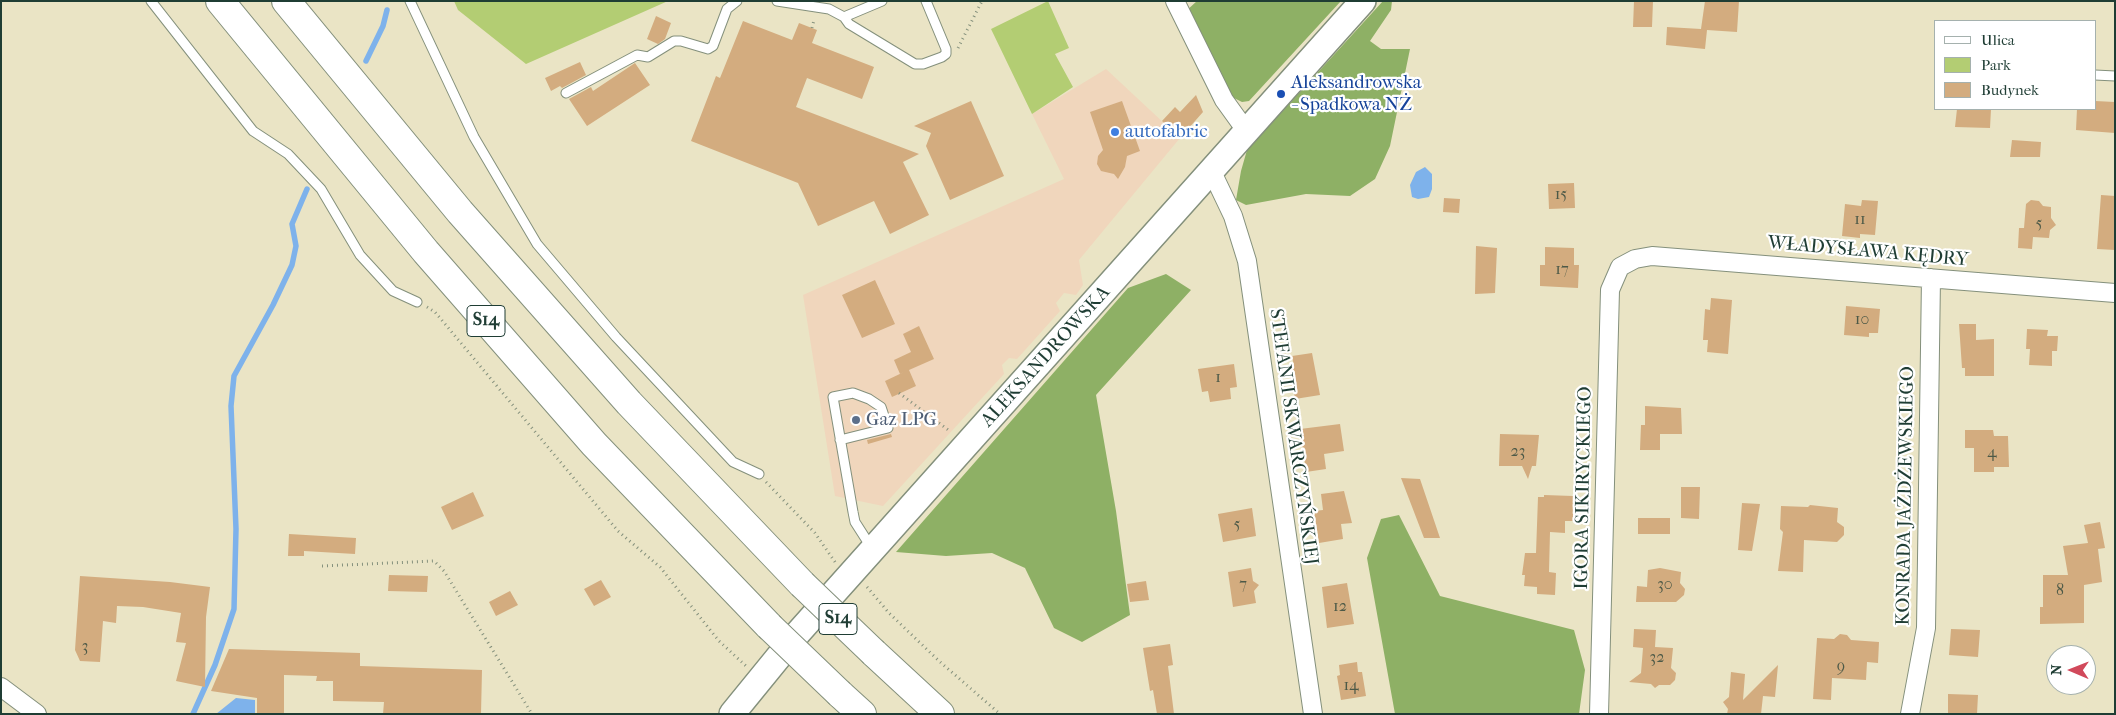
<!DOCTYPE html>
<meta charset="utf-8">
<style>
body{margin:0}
#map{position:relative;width:2116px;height:715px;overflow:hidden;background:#eae4c5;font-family:"IM FELL French Canon",serif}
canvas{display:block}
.frame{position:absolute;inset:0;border:2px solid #1f3d34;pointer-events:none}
.legend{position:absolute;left:1934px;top:20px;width:162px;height:90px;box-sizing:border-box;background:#fff;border:1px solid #a5b1ae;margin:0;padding:6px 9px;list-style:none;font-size:15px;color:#1f3d34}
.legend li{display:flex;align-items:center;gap:10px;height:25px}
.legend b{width:25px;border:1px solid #a5b1ae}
.north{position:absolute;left:2046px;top:645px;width:50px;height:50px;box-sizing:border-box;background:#fff;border:1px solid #a5b1ae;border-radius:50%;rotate:271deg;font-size:14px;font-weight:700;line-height:20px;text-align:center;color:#1f3d34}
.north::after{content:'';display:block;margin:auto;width:18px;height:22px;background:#d1495b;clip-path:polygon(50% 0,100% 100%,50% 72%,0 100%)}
</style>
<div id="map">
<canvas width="2116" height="715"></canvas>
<div class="frame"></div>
<ul class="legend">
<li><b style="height:6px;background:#fff"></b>Ulica</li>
<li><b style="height:14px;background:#b3cd73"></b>Park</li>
<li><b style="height:14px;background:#d3ac7f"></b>Budynek</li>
</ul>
<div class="north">N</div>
</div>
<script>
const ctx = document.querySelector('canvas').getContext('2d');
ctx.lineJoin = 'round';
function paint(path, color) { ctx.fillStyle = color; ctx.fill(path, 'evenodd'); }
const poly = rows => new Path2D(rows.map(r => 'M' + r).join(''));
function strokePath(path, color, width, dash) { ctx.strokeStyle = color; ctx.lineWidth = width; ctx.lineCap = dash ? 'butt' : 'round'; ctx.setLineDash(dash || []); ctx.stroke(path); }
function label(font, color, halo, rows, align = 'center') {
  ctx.font = font + ' "IM FELL French Canon",serif'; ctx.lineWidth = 4.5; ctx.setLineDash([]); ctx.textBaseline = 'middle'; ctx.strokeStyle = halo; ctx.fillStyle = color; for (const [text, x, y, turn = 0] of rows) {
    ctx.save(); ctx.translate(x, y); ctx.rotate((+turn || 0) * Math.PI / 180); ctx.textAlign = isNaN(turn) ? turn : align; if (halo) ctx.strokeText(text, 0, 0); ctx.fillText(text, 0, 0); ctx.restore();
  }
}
const built = poly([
 [1106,69,1180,138,1079,260,1083,285,1076,295,1064,293,1056,303,1060,311,1017,359,1009,358,1002,365,1004,374,883,506,835,496,803,295,1064,179,1032,114]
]);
const green = poly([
 [454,1,668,1,526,64,458,10],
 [1048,1,1069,48,1055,54,1073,87,1032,114,991,29]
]);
const forest = poly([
 [1197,1,1341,1,1249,101,1242,102,1230,96,1186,11],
 [1383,1,1392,1,1391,10,1370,41,1381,49,1410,49,1390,146,1375,179,1350,196,1306,194,1246,205,1236,200,1241,171,1247,150],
 [1166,274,1191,290,1096,395,1116,511,1130,615,1082,642,1054,628,1025,568,992,553,946,556,896,552,1128,288],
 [1399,515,1440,596,1574,630,1585,670,1579,714,1395,714,1367,558,1381,519]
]);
const water = poly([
 [1425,167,1432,174,1432,189,1429,197,1418,199,1412,197,1410,185,1416,172],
 [236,698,255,700,255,714,216,714]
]);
const stream = poly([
 [366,61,383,26,387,10],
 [193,714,215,665,234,609,236,529,231,406,234,376,273,305,292,265,296,246,292,224,307,189]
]);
const building = poly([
 [1634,1,1653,1,1652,27,1633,27],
 [1705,1,1739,1,1737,32,1707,30,1705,49,1666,45,1667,27,1701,29],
 [656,16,671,23,665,39,658,44,647,39],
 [743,21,792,40,799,23,817,30,812,43,874,67,862,99,807,78,796,107,919,154,903,162,929,215,890,234,874,201,818,226,798,183,691,141,716,76,720,78],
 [580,62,586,75,562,88,560,86,551,91,545,78],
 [635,63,650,85,587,126,569,99,591,87,593,91],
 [1196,95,1203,112,1180,138,1162,121,1175,107,1180,112],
 [971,101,1004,176,950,200,926,146,931,133,914,126],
 [1122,101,1140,151,1127,156,1125,167,1118,179,1114,174,1101,171,1097,164,1098,156,1103,150,1090,112],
 [2095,101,2115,102,2115,133,2076,130,2077,109,2095,109],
 [1957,109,1991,109,1990,128,1955,127],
 [2012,140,2041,142,2040,157,2010,157],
 [1574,183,1575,208,1549,209,1548,184],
 [2101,195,2115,196,2115,250,2097,249],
 [1444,198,1460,199,1459,213,1443,212],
 [1862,200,1878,201,1875,235,1860,234,1860,238,1842,236,1845,204,1861,206],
 [2031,200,2039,201,2043,206,2051,207,2051,218,2056,225,2050,230,2049,238,2033,237,2032,249,2018,248,2019,228,2024,228,2026,204],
 [1476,246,1497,248,1495,293,1475,294],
 [1545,247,1574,248,1574,265,1579,265,1578,288,1540,286,1540,265,1545,265],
 [875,280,895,324,862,338,842,295],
 [1711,298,1732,300,1728,354,1707,352,1708,340,1703,340,1705,309,1710,310],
 [1846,306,1880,309,1878,333,1869,333,1869,337,1844,335],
 [1959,324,1976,324,1976,340,1994,339,1994,376,1965,376,1965,368,1962,368],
 [919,326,934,359,909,370,916,386,892,397,885,381,904,372,900,374,894,360,911,352,903,334],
 [2027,329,2048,330,2047,336,2058,336,2057,351,2052,351,2052,366,2029,365,2030,349,2026,349],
 [1312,353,1320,395,1295,399,1290,366,1294,366,1292,356],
 [1234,364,1237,387,1230,388,1231,399,1210,402,1208,391,1202,392,1198,369],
 [1645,406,1681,408,1682,434,1660,434,1660,450,1640,450,1641,425,1645,425],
 [1340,424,1344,451,1324,454,1326,469,1306,472,1300,429],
 [1965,430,1993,430,1994,436,2008,436,2009,467,1994,467,1994,472,1974,472,1974,448,1965,448],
 [891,434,892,437,868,444,867,440],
 [1500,434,1539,435,1536,466,1532,466,1528,479,1522,466,1499,466],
 [1401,478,1420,479,1440,538,1424,538],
 [1681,487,1700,487,1699,519,1681,518],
 [1344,491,1352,523,1341,524,1343,539,1319,543,1314,511,1323,510,1321,494],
 [473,492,484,516,452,530,441,507],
 [1544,495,1573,496,1573,521,1565,521,1565,533,1550,532,1549,572,1556,573,1555,595,1537,594,1537,587,1524,586,1525,575,1522,575,1525,553,1536,553,1538,497,1544,497],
 [1742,503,1760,504,1752,551,1738,550],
 [1810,505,1838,508,1837,522,1844,527,1844,535,1837,542,1804,540,1803,572,1778,571,1783,532,1780,529,1781,506,1808,507],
 [1252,508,1256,536,1223,542,1218,514],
 [1638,518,1670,518,1670,534,1638,534],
 [2100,522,2105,548,2098,549,2102,582,2084,585,2084,623,2040,624,2040,607,2043,607,2043,575,2068,575,2063,546,2088,543,2084,525],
 [289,534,356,538,355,554,304,551,304,556,288,556],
 [1251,568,1253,581,1259,585,1254,591,1256,603,1233,607,1228,572],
 [1660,568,1681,572,1680,583,1685,589,1684,595,1676,602,1636,602,1637,586,1647,587,1648,570],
 [389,575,428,576,427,592,388,591],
 [80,576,170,582,210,587,206,617,205,687,176,681,186,643,176,642,181,613,143,607,117,606,116,623,103,621,100,662,80,661,75,650],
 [601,580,611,597,594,606,584,589],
 [1146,581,1149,600,1130,602,1127,584],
 [1347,583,1354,624,1327,628,1322,587],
 [510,591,518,605,496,616,489,602],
 [1634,629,1656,630,1655,647,1673,648,1671,668,1676,673,1675,680,1670,685,1659,685,1655,688,1651,684,1629,682,1641,673,1643,648,1633,647],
 [1951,629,1980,630,1978,657,1949,655],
 [1840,634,1847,635,1851,640,1879,642,1878,663,1867,662,1866,680,1832,678,1831,700,1813,699,1817,638,1834,639],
 [1170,644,1173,665,1168,666,1174,714,1157,714,1153,690,1150,691,1143,648],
 [229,649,360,653,360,666,482,670,481,714,383,714,384,702,333,701,333,681,316,681,317,676,284,675,284,714,257,714,257,698,211,691],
 [1357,662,1358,672,1362,672,1366,696,1341,700,1337,676,1340,675,1339,665],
 [1778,665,1775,697,1763,696,1761,714,1727,714,1728,709,1723,702,1729,697,1731,672,1745,674,1743,700],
 [1948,694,1978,695,1977,714,1948,714]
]);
const path = poly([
 [812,28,814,20],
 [958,48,982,1],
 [427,307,435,312,618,531,660,567,719,641,746,666],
 [899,393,951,432],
 [766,482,815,533,835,562],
 [322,566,434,561,444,571,532,714],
 [867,587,889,613,939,661,1000,714]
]);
const service = poly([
 [151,1,253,131,288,154,321,189,360,255,393,291,417,302],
 [410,1,474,137,537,244,616,337,733,462,759,474],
 [777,1,829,9,844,17,849,24,915,64,923,64,942,57,946,54,946,49,926,1],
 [844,17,882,1],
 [2095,75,2115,76],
 [566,93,637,55,648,57,674,41,681,41,708,49,713,46,727,9,737,1],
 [840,440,888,428,881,407,869,399,853,393,833,397,853,512,855,522,871,547]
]);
const minor = poly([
 [1175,1,1224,100,1247,132],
 [1212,172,1233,216,1247,261,1313,714],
 [1,687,37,714],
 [1599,714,1610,290,1620,267,1635,259,1652,256,2115,293],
 [1910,714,1926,628,1931,278]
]);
const secondary = poly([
 [732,714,798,633,1363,1]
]);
const motorway = poly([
 [220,1,426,252,594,444,769,626],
 [286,1,460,212,629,403,802,584],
 [874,653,940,714],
 [840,694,862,714]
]);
const motorwayBridge = poly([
 [802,584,874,653],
 [769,626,840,694]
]);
const markers = [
 [1281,94,5,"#1a4fb4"],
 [1115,132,5,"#3f7fe0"],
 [856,420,5,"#5c6f8a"]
];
const numberNames = [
 ["15",1561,195],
 ["11",1860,220],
 ["5",2039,224],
 ["17",1562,270],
 ["10",1862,320],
 ["1",1218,378],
 ["23",1518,452],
 ["4",1992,453],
 ["5",1237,525],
 ["7",1243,585],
 ["30",1665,585],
 ["8",2060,591],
 ["12",1340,607],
 ["3",85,647],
 ["32",1657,658],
 ["9",1841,667],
 ["14",1351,686]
];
const shields = [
 [486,321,38],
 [838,619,38]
];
const shieldNames = [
 ["S14",486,321],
 ["S14",838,619]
];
const transitNames = [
 ["Aleksandrowska",1291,83],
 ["- Spadkowa NŻ",1291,105]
];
const shopNames = [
 ["autofabric",1125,132]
];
const streetNames = [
 ["WŁADYSŁAWA KĘDRY",1868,252,5],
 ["ALEKSANDROWSKA",1046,357,-48],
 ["STEFANII SKWARCZYŃSKIEJ",1293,437,82],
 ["IGORA SIKIRYCKIEGO",1584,488,-89],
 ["KONRADA JAŻDŻEWSKIEGO",1906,496,-89]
];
const serviceNames = [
 ["Gaz LPG",866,420]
];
paint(built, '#f0d6bc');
paint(green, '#b3cd73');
paint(forest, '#8eb065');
paint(water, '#7eb2eb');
strokePath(stream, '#7eb2eb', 5.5);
paint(building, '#d3ac7f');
strokePath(service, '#84907c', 11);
strokePath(minor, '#84907c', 20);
strokePath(secondary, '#84907c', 28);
strokePath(motorway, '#84907c', 30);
strokePath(path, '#84907c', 3, [1, 4]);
strokePath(service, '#fff', 9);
strokePath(minor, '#fff', 18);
strokePath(secondary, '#fff', 25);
strokePath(motorway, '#fff', 28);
strokePath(motorwayBridge, '#84907c', 30, []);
strokePath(motorwayBridge, '#fff', 28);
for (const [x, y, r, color] of markers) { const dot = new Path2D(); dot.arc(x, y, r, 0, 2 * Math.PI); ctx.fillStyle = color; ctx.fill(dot); strokePath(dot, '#fff', 2); }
label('16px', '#4c5947', null, numberNames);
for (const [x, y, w] of shields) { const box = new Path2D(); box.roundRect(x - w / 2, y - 15.5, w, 31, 4); ctx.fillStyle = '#fff'; ctx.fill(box); strokePath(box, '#1f3d34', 1); }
label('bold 18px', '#1f3d34', null, shieldNames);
label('19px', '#164399', '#fff', transitNames, 'left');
label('19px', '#366cbe', '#fff', shopNames, 'left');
label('19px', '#1f3d34', '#fff', streetNames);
label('19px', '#4e5e75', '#fff', serviceNames, 'left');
</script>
